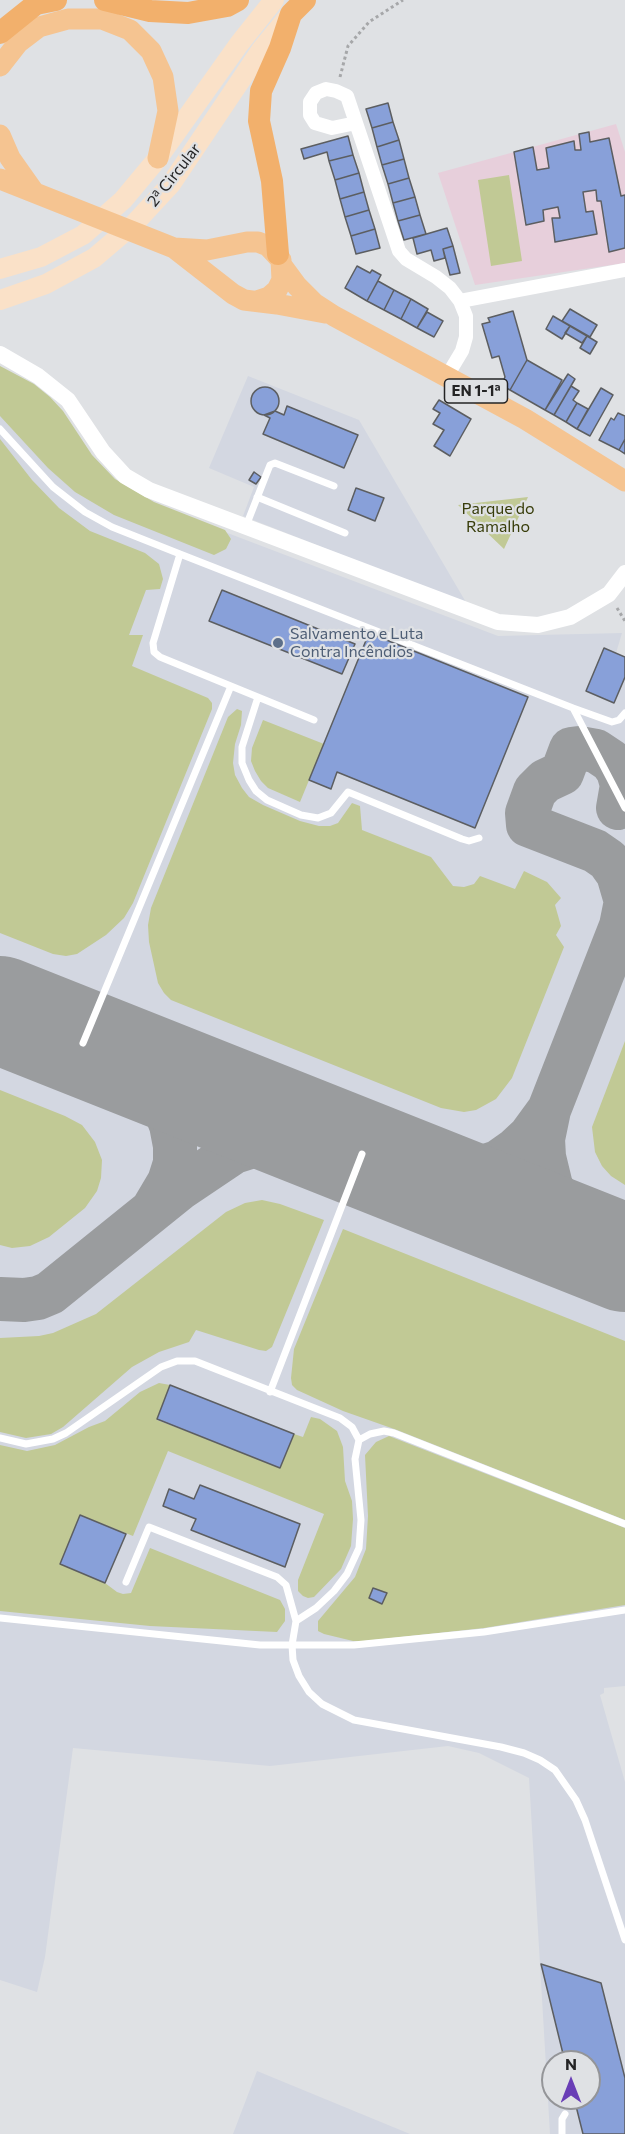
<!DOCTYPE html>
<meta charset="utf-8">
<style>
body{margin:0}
#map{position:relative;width:625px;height:2134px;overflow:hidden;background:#dfe1e4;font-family:Commissioner,sans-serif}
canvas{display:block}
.north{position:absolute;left:541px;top:2050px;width:60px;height:60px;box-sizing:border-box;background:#dfe1e4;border:2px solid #949598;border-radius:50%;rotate:0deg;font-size:16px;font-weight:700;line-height:24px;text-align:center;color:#242425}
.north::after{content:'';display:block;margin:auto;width:21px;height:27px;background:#693eb6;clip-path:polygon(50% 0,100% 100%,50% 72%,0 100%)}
</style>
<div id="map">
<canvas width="625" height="2134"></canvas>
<div class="north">N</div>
</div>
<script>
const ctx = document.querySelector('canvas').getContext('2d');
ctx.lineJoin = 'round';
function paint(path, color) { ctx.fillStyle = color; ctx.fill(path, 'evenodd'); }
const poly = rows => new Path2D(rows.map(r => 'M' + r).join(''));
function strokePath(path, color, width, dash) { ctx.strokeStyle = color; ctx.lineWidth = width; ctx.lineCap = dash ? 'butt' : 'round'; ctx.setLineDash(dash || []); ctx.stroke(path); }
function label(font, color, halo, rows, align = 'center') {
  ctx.font = font + ' Commissioner,sans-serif'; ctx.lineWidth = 4.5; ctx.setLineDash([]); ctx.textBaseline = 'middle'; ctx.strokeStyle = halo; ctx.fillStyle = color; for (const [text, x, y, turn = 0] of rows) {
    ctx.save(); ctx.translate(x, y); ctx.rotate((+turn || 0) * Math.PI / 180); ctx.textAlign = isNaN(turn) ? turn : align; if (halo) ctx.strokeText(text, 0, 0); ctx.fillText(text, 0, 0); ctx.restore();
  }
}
const built = poly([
 [248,376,359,420,467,604,243,516,254,487,209,468],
 [0,378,99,471,154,505,498,636,622,633,616,653,625,657,625,1686,604,1688,604,1693,600,1695,625,1782,625,2134,550,2134,529,1778,479,1753,448,1746,270,1766,73,1748,45,1957,37,1992,0,1980],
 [553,2062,589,2062,589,2098,553,2098],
 [257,2071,410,2134,233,2134]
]);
const education = poly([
 [616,124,625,152,625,263,475,285,438,173]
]);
const green = poly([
 [509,175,522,261,491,266,478,180],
 [0,366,34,384,50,397,63,411,92,455,115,479,154,502,225,530,231,539,226,549,214,555,114,515,75,492,48,468,0,416],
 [0,439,32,480,59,508,90,531,145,553,159,564,163,579,160,589,146,590,129,635,143,635,132,666,208,698,212,703,212,709,133,903,124,918,106,935,77,954,66,956,53,954,0,933],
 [528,497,504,549,458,505],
 [237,709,242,711,241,725,235,744,233,763,235,775,242,788,249,797,263,805,300,821,319,826,330,826,338,823,352,803,360,806,362,830,431,857,453,886,464,887,474,884,480,876,515,889,524,871,547,882,561,898,555,905,561,926,556,935,564,947,512,1078,496,1099,476,1110,464,1112,441,1108,171,1000,164,993,158,983,149,942,148,925,151,908,228,717],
 [263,720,324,744,300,802,268,788,261,781,255,771,251,761,252,748],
 [625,1041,625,1185,611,1176,602,1166,595,1152,592,1127],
 [0,1090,65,1116,82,1125,95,1142,102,1160,101,1178,97,1191,85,1208,49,1237,30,1246,12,1248,0,1245],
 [262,1200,280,1204,324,1220,272,1347,266,1351,259,1350,196,1330,189,1342,159,1352,132,1367,63,1427,51,1434,26,1438,0,1432,0,1338,39,1336,53,1333,96,1314,226,1212,245,1203],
 [343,1229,625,1341,625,1520,397,1430,343,1411,297,1390,292,1385,291,1378,294,1349],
 [159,1383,170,1385,157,1420,280,1467,294,1434,303,1437,311,1417,320,1419,337,1431,343,1447,345,1481,352,1501,353,1519,351,1546,341,1569,314,1597,308,1598,303,1596,298,1591,298,1580,324,1514,168,1451,133,1536,80,1515,60,1564,105,1583,117,1592,123,1594,131,1593,150,1548,280,1600,285,1609,285,1621,277,1632,150,1626,0,1611,0,1445,27,1451,55,1445,89,1427,105,1421,140,1392],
 [389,1436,625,1528,625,1605,484,1628,364,1641,353,1641,324,1634,318,1631,318,1621,355,1577,366,1549,368,1516,365,1455,376,1442]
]);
const taxiway = poly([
 [618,808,622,785,618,771,611,761,596,751,579,748,571,749,562,773,545,781,535,791,527,813,528,825,595,851,608,860,618,874,625,898],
 [625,906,621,926,549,1110,543,1139,544,1157,551,1186,567,1215,589,1238,625,1258],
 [98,1049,143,1078,153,1088,164,1107,171,1125,175,1146,175,1163,169,1182,153,1209],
 [409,1173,441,1175,461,1174,498,1162,515,1150,530,1136,549,1110],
 [0,1299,24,1300,38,1298,50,1293,179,1189,234,1152,259,1144,287,1142,317,1143,350,1149]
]);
const runway = poly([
 [0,1010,625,1258]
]);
const building = poly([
 [388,103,393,122,372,128,366,109,388,103],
 [393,122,399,140,377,147,372,128,393,122],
 [589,132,590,142,609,138,621,196,625,195,625,248,609,252,601,201,597,201,596,190,583,192,586,212,593,211,597,234,555,242,552,218,560,218,558,207,543,210,544,221,526,225,514,152,533,147,537,170,549,168,546,148,574,141,575,150,581,150,579,134,589,132],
 [348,136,353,155,329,161,327,152,304,159,301,149,348,136],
 [399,140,404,159,382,165,377,147,399,140],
 [353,155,359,173,335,180,329,161,353,155],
 [404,159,409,178,388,184,382,165,404,159],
 [359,173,364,192,340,199,335,180,359,173],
 [409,178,415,197,393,203,388,184,409,178],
 [364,192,369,210,345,217,340,199,364,192],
 [415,197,420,215,398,221,393,203,415,197],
 [369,210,375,229,351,236,345,217,369,210],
 [420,215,426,234,404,240,398,221,420,215],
 [447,228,453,246,443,249,445,258,434,261,431,250,417,254,413,238,447,228],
 [375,229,380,248,356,254,351,236,375,229],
 [453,246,460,273,450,275,443,249,453,246],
 [357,266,370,273,372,270,381,275,367,301,345,288,357,266],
 [378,281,394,290,384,310,367,301,378,281],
 [394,290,411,299,401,319,384,310,394,290],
 [411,299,428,309,417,328,401,319,411,299],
 [570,309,597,325,590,337,562,321,570,309],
 [513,311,527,360,510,390,501,385,505,377,499,356,492,358,482,324,490,322,488,318,513,311],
 [427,312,443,321,434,337,417,328,427,312],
 [553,316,570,326,562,339,546,329,553,316],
 [570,326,587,336,582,343,565,333,570,326],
 [587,336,597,342,590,354,580,348,587,336],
 [527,360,562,380,545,410,510,390,527,360],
 [568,374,575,379,554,415,545,410,568,374],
 [571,386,579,391,573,400,577,403,566,422,554,415,571,386],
 '251 401a14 14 0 1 1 28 0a14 14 0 1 1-28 0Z',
 [601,388,613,395,590,436,577,429,601,388],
 [439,400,471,419,450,456,434,446,444,430,433,424,440,413,433,409,439,400],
 [577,403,588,409,577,429,566,422,577,403],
 [287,406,358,435,344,468,263,434,270,418,264,415,275,411,284,415,287,406],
 [618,413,625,416,625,439,619,450,599,440,611,418,614,420,618,413],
 [625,439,625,454,619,450,625,439],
 [254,472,261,477,256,484,249,480,254,472],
 [356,488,384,498,375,521,348,510,356,488],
 [222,590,355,644,342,674,209,621,222,590],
 [369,633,528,697,475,828,337,772,331,789,309,780,369,633],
 [604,648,625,657,625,677,614,703,586,691,604,648],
 [170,1385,294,1434,280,1468,157,1419,170,1385],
 [200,1485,300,1524,285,1567,191,1530,196,1519,163,1506,169,1489,194,1499,200,1485],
 [80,1515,126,1534,105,1583,60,1564,80,1515],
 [373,1588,387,1593,382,1604,369,1598,373,1588],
 [541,1964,601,1983,625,2078,625,2134,583,2134,574,2098,589,2098,589,2062,565,2062,541,1964]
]);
const path = poly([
 [340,77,348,46,369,22,403,0],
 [617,608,625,621]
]);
const service = poly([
 [0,429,53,487,85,512,112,527,180,554,153,643,154,652,160,657,314,720],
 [257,497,345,533],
 [246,526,270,465,275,463,334,486],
 [180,554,573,708,625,808],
 [258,697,242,747,242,763,249,780,256,791,267,800,301,815,318,818,331,813,348,792,462,839,469,841,479,838],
 [573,708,612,722,619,720,625,713],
 [83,1043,231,686],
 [270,1392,362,1154],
 [0,1438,26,1444,53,1439,66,1433,161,1367,177,1361,195,1361,340,1418,352,1427,359,1440,355,1459,361,1520,359,1548,347,1574,334,1591,316,1608,296,1621,292,1645,293,1660,299,1676,309,1692,322,1704,354,1720,501,1747,524,1753,540,1760,555,1770,576,1800,585,1820,625,1940],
 [359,1440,370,1434,384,1431,394,1433,625,1524],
 [126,1582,149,1527,277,1577,286,1585,296,1621],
 [0,1618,260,1645,354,1645,484,1632,625,1610],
 [562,2134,562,2119,565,2114]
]);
const minor = poly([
 [356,123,332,128,315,123,310,115,310,102,316,93,326,89,336,91,347,96,399,251,406,259,436,277,450,288,460,301,466,316,466,337,462,351,447,376],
 [460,301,625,270]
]);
const tertiary = poly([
 [0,354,38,376,68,400,103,452,125,476,149,490,498,622,538,625,570,617,609,594,625,573]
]);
const secondary = poly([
 [0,269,41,257,83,235,123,200,158,158,239,44,274,0],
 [0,300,46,284,94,258,134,224,171,184,261,50,288,17]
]);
const primary = poly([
 [0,66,18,43,39,27,68,19,102,19,130,30,151,51,163,77,168,111,158,158],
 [0,135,10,158,34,192],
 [0,179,174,248,233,294,244,300,277,304,325,313],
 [174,248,207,250,247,242,258,242,268,246,281,260,282,280,277,290,269,297,257,301],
 [283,267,297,286,314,303,334,316,525,419,625,481]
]);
const trunk = poly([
 [105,0,150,11,188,13,227,6,238,0],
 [0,33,36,4,56,0],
 [278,254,272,181,259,121,261,91,280,48,291,14,305,0]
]);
const markers = [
 [278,643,6,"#5c6f8a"]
];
const shields = [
 [476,391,63]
];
const shieldNames = [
 ["EN 1-1ª",476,391]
];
const streetNames = [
 ["2ª Circular",174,175,-52]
];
const parkNames = [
 ["Parque do",498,509],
 ["Ramalho",498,527]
];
const serviceNames = [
 ["Salvamento e Luta",290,634],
 ["Contra Incêndios",290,652]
];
paint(built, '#d3d7e1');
paint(education, '#e7cfdb');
paint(green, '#c1c995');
strokePath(taxiway, '#9a9c9e', 44);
strokePath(runway, '#9a9c9e', 108);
paint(building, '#88a0d9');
strokePath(building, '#5c5e61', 1.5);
strokePath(path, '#a6a7a9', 3, [3, 3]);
strokePath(service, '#fff', 7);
strokePath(minor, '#fff', 14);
strokePath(tertiary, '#fff', 16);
strokePath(secondary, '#fae1c8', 20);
strokePath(primary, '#f5c491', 21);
strokePath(trunk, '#f2b06c', 22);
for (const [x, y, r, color] of markers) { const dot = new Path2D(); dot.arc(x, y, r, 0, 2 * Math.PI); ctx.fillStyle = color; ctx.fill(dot); strokePath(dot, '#dfe1e4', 2); }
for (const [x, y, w] of shields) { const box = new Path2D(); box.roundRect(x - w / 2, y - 12, w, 24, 4.5); ctx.fillStyle = '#dfe1e4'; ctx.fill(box); strokePath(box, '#242425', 1.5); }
label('bold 15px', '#242425', null, shieldNames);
label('16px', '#242425', '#dfe1e4', streetNames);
label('16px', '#373c09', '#dfe1e4', parkNames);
label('16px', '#4e5e75', '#dfe1e4', serviceNames, 'left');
</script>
